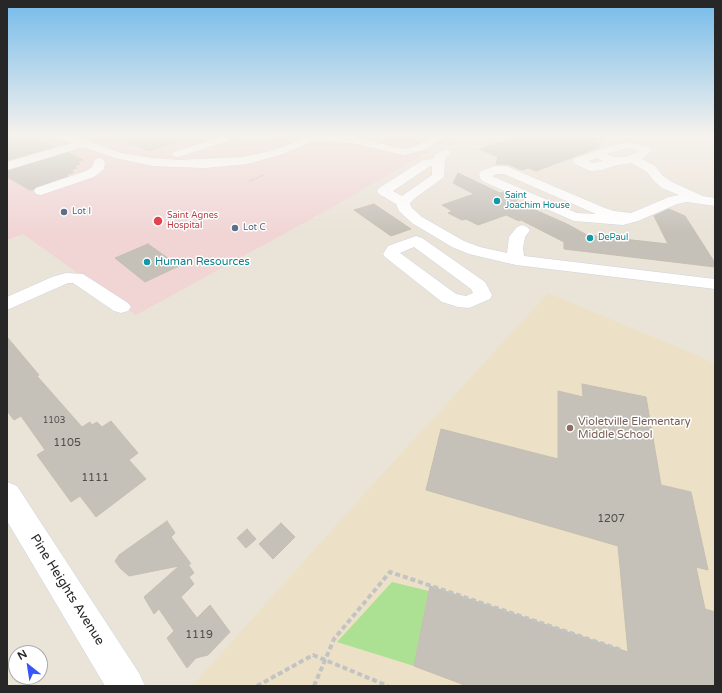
<!DOCTYPE html>
<style>
body{margin:0}
#map{position:relative;width:722px;height:693px;overflow:hidden;background:#eae3d8;font-family:"Varela Round",sans-serif}
canvas{display:block}
.frame{position:absolute;inset:0;border:8px solid #272727;pointer-events:none}
.north{position:absolute;left:8px;top:645px;width:40px;height:40px;box-sizing:border-box;background:#fff;border:1px solid #a9a9a9;border-radius:50%;rotate:330deg;font-size:11px;font-weight:700;line-height:16px;text-align:center;color:#272727}
.north::after{content:'';display:block;margin:auto;width:14px;height:18px;background:#3755f8;clip-path:polygon(50% 0,100% 100%,50% 72%,0 100%)}
</style>
<div id="map">
<canvas width="722" height="693"></canvas>
<div class="frame"></div>
<div class="north">N</div>
</div>
<script>
const ctx = document.querySelector('canvas').getContext('2d');
ctx.lineJoin = 'round';
function paint(path, color) { ctx.fillStyle = color; ctx.fill(path, 'evenodd'); }
const poly = rows => new Path2D(rows.map(r => 'M' + r).join(''));
function strokePath(path, color, width, dash) { ctx.strokeStyle = color; ctx.lineWidth = width; ctx.lineCap = dash ? 'butt' : 'round'; ctx.setLineDash(dash || []); ctx.stroke(path); }
function label(font, color, halo, rows, align = 'center') {
  ctx.font = font + ' "Varela Round",sans-serif'; ctx.lineWidth = 3; ctx.setLineDash([]); ctx.textBaseline = 'middle'; ctx.strokeStyle = halo; ctx.fillStyle = color; for (const [text, x, y, turn = 0] of rows) {
    ctx.save(); ctx.translate(x, y); ctx.rotate((+turn || 0) * Math.PI / 180); ctx.textAlign = isNaN(turn) ? turn : align; if (halo) ctx.strokeText(text, 0, 0); ctx.fillText(text, 0, 0); ctx.restore();
  }
}
const education = poly([
 [548,293,715,363,715,686,192,686,365,493]
]);
const medical = poly([
 [7,136,455,136,333,207,136,315,23,234,7,240]
]);
const green = poly([
 [392,582,429,591,414,666,337,642]
]);
const building = poly([
 [7,136,30,136,54,147,7,160,7,136],
 [112,136,188,136,189,138,149,151,112,136],
 [520,136,605,136,605,138,594,142,601,144,596,145,600,147,536,171,528,168,522,170,507,164,496,164,498,157,479,149,520,136],
 [68,153,83,160,76,162,80,164,74,166,77,168,70,170,74,172,66,175,68,176,36,187,34,189,30,190,7,177,7,171,68,153],
 [458,173,500,193,504,192,519,199,515,201,567,224,587,235,668,244,654,216,669,209,685,216,715,263,715,267,564,249,564,242,521,220,519,221,506,215,478,225,466,219,462,220,448,213,452,211,442,205,474,194,453,183,458,173],
 [374,204,411,229,391,236,354,210,374,204],
 [148,244,179,266,145,282,115,258,148,244],
 [7,337,39,375,37,376,82,427,90,422,92,425,97,422,102,427,111,421,138,453,129,460,146,479,96,517,80,496,71,502,37,455,45,450,21,416,14,420,7,411,7,337],
 [582,384,646,397,661,485,691,492,708,570,696,567,705,609,715,612,715,686,467,686,414,666,430,586,628,652,618,546,426,490,441,429,558,459,558,391,583,397,582,384],
 [167,521,175,533,171,537,191,564,188,564,194,573,189,577,194,584,181,597,197,618,210,605,230,632,208,655,196,658,187,668,167,638,174,631,159,609,154,614,144,597,179,566,129,576,120,568,115,561,119,555,167,521],
 [281,523,295,537,273,559,259,544,281,523],
 [247,529,256,539,246,548,237,538,247,529]
]);
const pathFar1 = poly([
 [249,181,264,175]
]);
const path = poly([
 [257,686,313,655,388,686],
 [314,686,334,639,390,572,621,650]
]);
const minor = poly([
 [57,136,72,136,121,153,153,158,179,160,243,157,275,150,310,136,314,137,315,136,352,137,404,149,416,146,434,136,447,136,424,150,404,155,352,143,315,140,283,154,247,164,204,168,153,166,115,158,83,147,7,170,7,162,72,143,58,138,57,136],
 [224,136,229,139,228,141,178,157,174,156,172,154,174,152,224,136],
 [240,136,269,136,268,138,254,140,241,138,240,136],
 [626,142,636,143,650,148,652,150,650,152,642,159,655,166,662,175,672,182,703,196,715,198,715,206,687,202,677,204,638,221,623,225,574,221,482,181,480,178,479,174,481,171,495,166,506,166,605,208,614,211,631,213,669,197,679,195,662,188,654,181,647,172,632,163,617,165,602,170,590,171,575,164,573,161,575,158,595,151,626,142],
 [627,148,639,151,626,157,615,157,607,154,627,148],
 [597,158,603,161,592,163,589,161,597,158],
 [497,174,504,174,596,214,577,213,492,176,497,174],
 [445,149,449,150,451,152,445,158,444,177,415,198,410,203,411,207,422,217,464,241,480,247,507,253,509,237,517,227,522,225,527,227,530,230,525,237,523,248,524,256,715,279,715,289,516,265,469,254,452,247,412,223,399,211,396,204,379,194,377,191,379,188,423,160,433,159,435,155,445,149],
 [430,166,432,166,432,175,402,196,393,191,430,166],
 [99,158,103,159,105,162,104,169,94,177,41,195,36,194,34,191,36,188,86,171,92,167,95,159,99,158],
 [416,236,422,238,485,282,492,295,490,299,469,308,458,307,442,302,385,257,383,254,388,246,416,236],
 [414,247,471,289,473,293,466,296,456,294,400,253,414,247],
 [66,273,83,274,128,303,131,307,128,311,121,313,114,311,73,283,68,283,7,310,7,297,52,277,66,273],
 [7,482,17,486,139,673,145,686,105,686,7,521,7,482]
]);
const markers = [
 [497,201,4,"#0f9aa8"],
 [64,212,4,"#5c6f8a"],
 [158,221,5,"#e0444e"],
 [235,228,4,"#5c6f8a"],
 [590,238,4,"#0f9aa8"],
 [147,262,4,"#0f9aa8"],
 [570,428,4,"#8d6e63"]
];
const farCulturenames = [
 ["Saint",505,196],
 ["Joachim House",505,206],
 ["DePaul",598,238]
];
const farServicenames = [
 ["Lot I",72,212],
 ["Lot C",243,228]
];
const farHealthnames = [
 ["Saint Agnes",167,216],
 ["Hospital",167,226]
];
const numberNames = [
 ["1103",54,421]
];
const cultureNames = [
 ["Human Resources",155,262]
];
const educationNames = [
 ["Violetville Elementary",578,422],
 ["Middle School",578,435]
];
const nearNumbernames = [
 ["1105",67,443],
 ["1111",95,478],
 ["1207",611,519],
 ["1119",199,635]
];
const nearStreetnames = [
 ["Pine Heights Avenue",67,590,58]
];
paint(education, '#ece1c7');
paint(medical, '#f1d5d5');
paint(green, '#ace194');
paint(building, '#c5c0b8');
strokePath(building, '#c5bfb2', 1);
strokePath(minor, '#ced1e1', 1);
strokePath(pathFar1, '#c3c3c3', 1.5, [1.5, 1]);
strokePath(path, '#c3c3c3', 4, [5, 3]);
paint(minor, '#fff');
const sky = ctx.createLinearGradient(0, 0, 0, 233);
sky.addColorStop(0, '#75bbea');
sky.addColorStop(0.58, '#f6f2ed');
sky.addColorStop(1, '#f6f2ed00');
ctx.fillStyle = sky;
ctx.fillRect(0, 0, 722, 233);
for (const [x, y, r, color] of markers) { const dot = new Path2D(); dot.arc(x, y, r, 0, 2 * Math.PI); ctx.fillStyle = color; ctx.fill(dot); strokePath(dot, '#fff', 1.5); }
label('9px', '#0d838f', '#fff', farCulturenames, 'left');
label('9px', '#4e5e75', '#fff', farServicenames, 'left');
label('9px', '#be3a42', '#fff', farHealthnames, 'left');
label('9px', '#4e4d4b', null, numberNames);
label('11px', '#0d838f', '#fff', cultureNames, 'left');
label('11px', '#785e54', '#fff', educationNames, 'left');
label('11px', '#4e4d4b', null, nearNumbernames);
label('13px', '#272727', '#fff', nearStreetnames);
</script>
